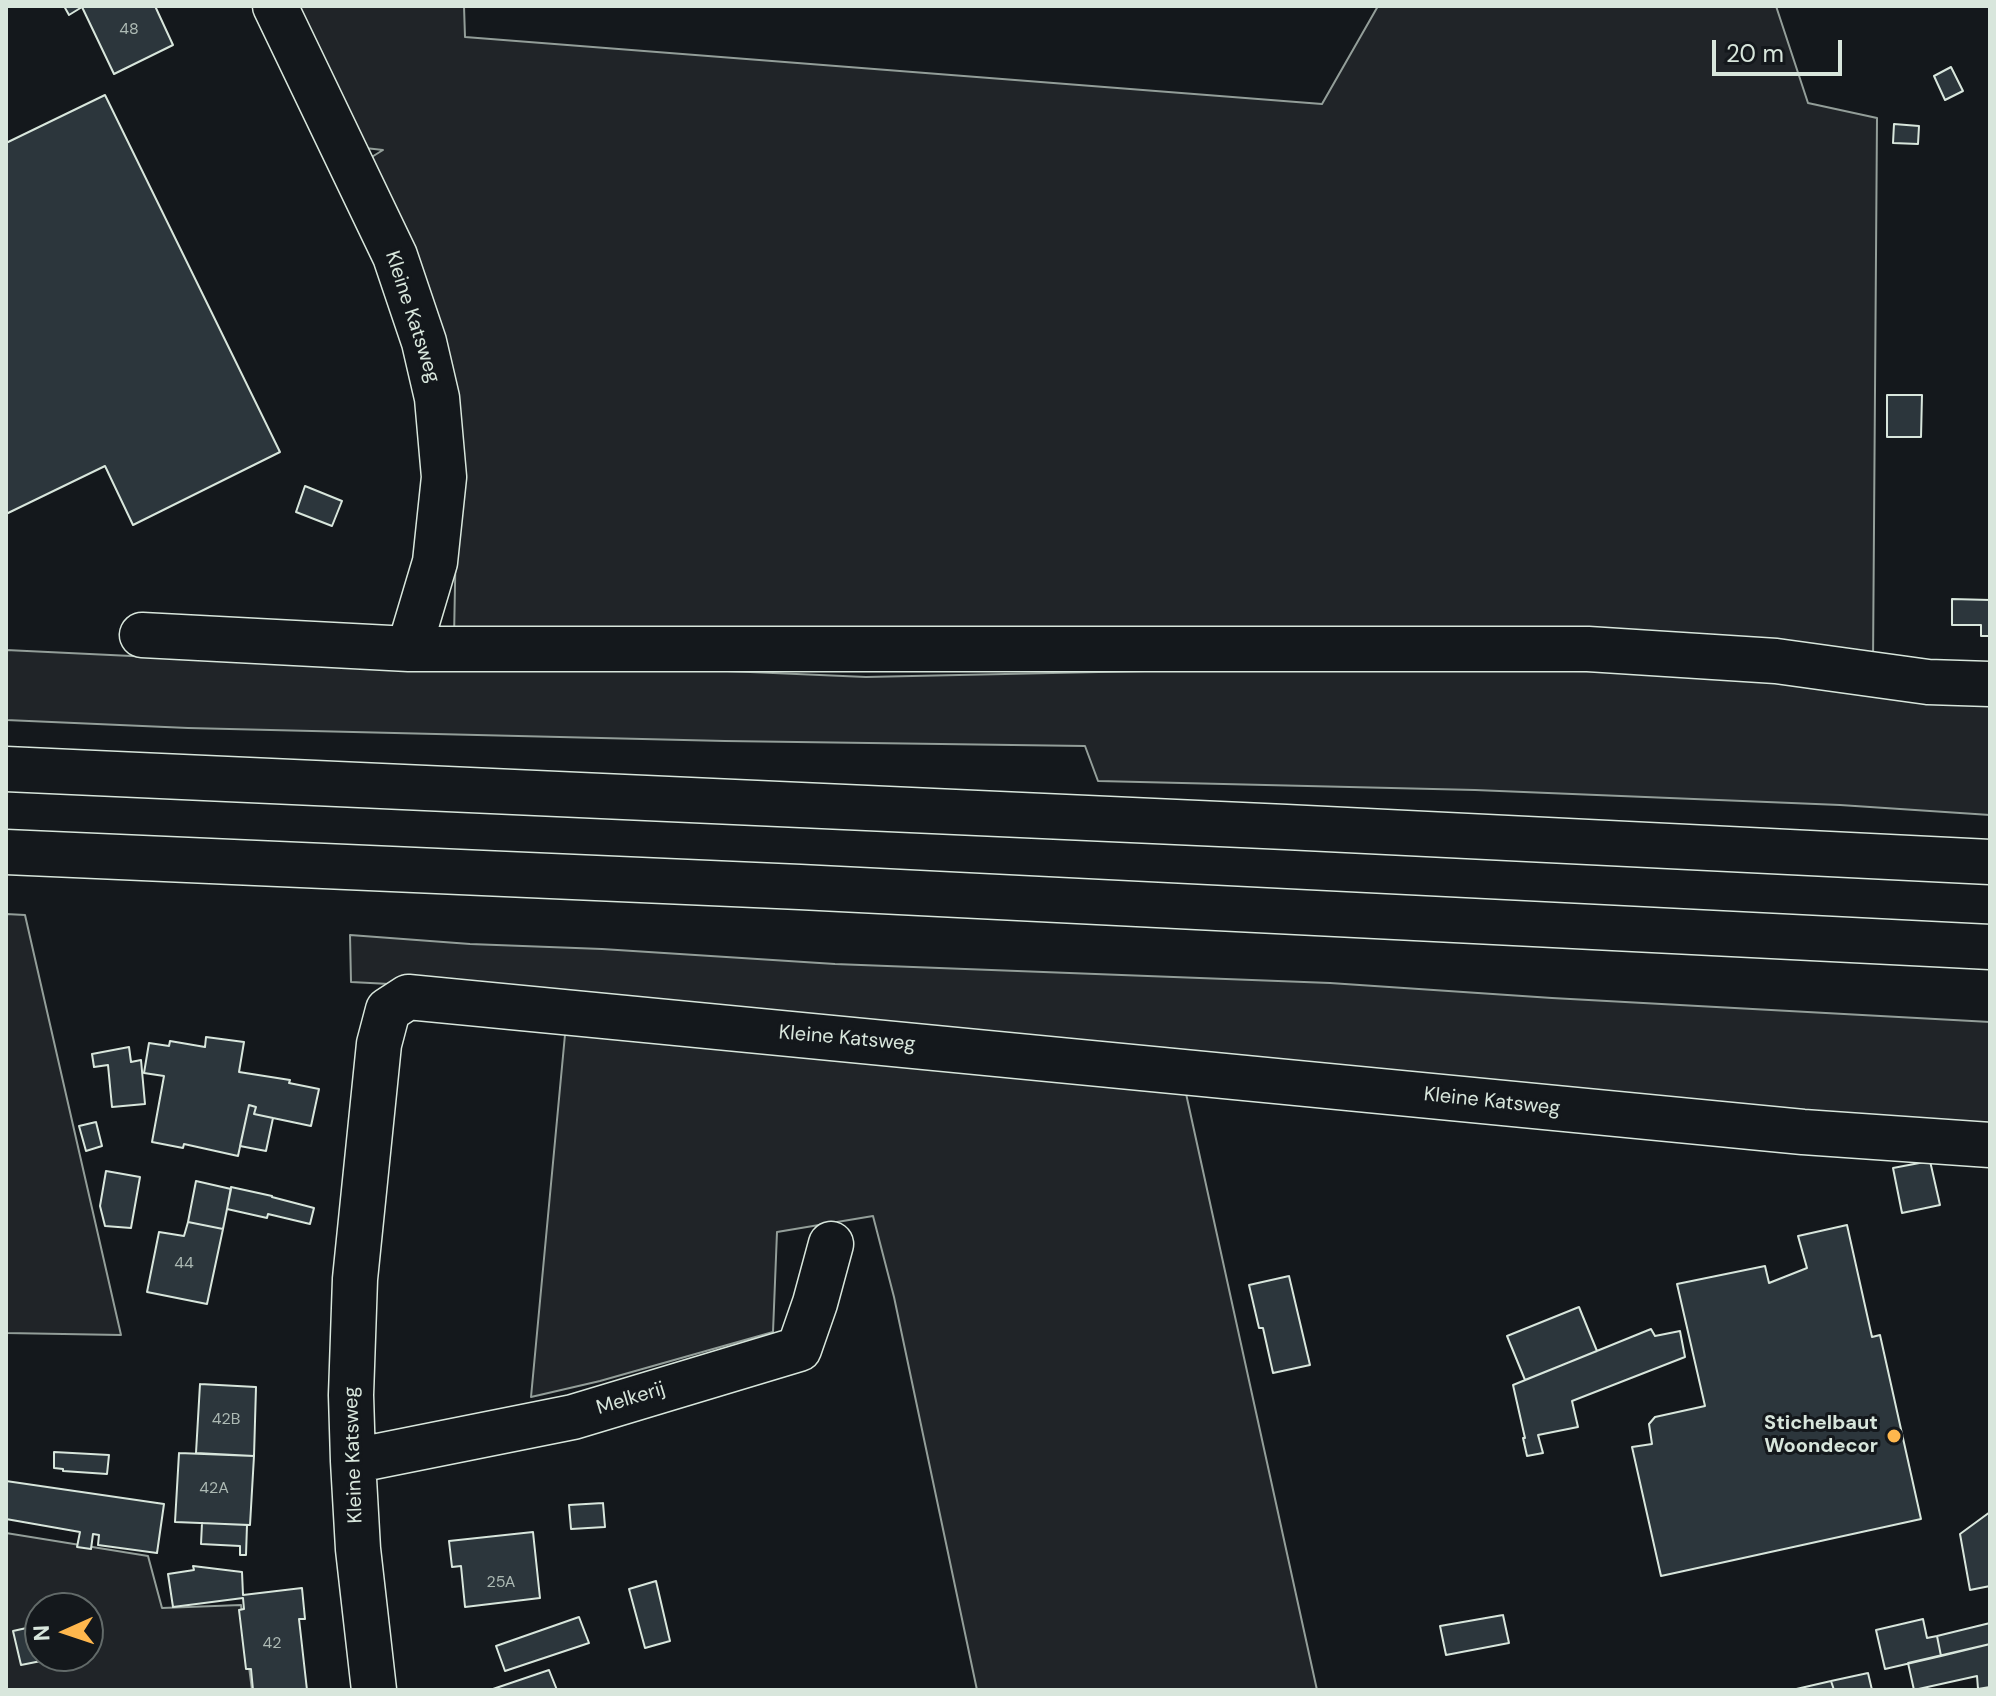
<!DOCTYPE html>
<style>
body{margin:0}
#map{position:relative;width:1996px;height:1696px;overflow:hidden;background:#14181c;font-family:"DM Sans",sans-serif}
canvas{display:block}
.frame{position:absolute;inset:0;border:8px solid #d8e6dc;pointer-events:none}
.north{position:absolute;left:24px;top:1592px;width:80px;height:80px;box-sizing:border-box;background:#14181c;border:2px solid #626a69;border-radius:50%;rotate:267deg;font-size:22px;font-weight:700;line-height:32px;text-align:center;color:#d8e6dc}
.north::after{content:'';display:block;margin:auto;width:28px;height:36px;background:#ffb74d;clip-path:polygon(50% 0,100% 100%,50% 72%,0 100%)}
.scale{position:absolute;left:1712px;top:40px;width:130px;height:36px;box-sizing:border-box;border:4px solid #d8e6dc;border-top:0;padding-left:10px;font-size:24px;line-height:28px;white-space:nowrap;color:#d8e6dc;-webkit-text-stroke:6px #14181c;paint-order:stroke}
</style>
<div id="map">
<canvas width="1996" height="1696"></canvas>
<div class="frame"></div>
<div class="north">N</div>
<div class="scale">20 m</div>
</div>
<script>
const ctx = document.querySelector('canvas').getContext('2d');
ctx.lineJoin = 'round';
function paint(path, color) { ctx.fillStyle = color; ctx.fill(path, 'evenodd'); }
const poly = rows => new Path2D(rows.map(r => 'M' + r).join(''));
function strokePath(path, color, width, dash) { ctx.strokeStyle = color; ctx.lineWidth = width; ctx.lineCap = dash ? 'butt' : 'round'; ctx.setLineDash(dash || []); ctx.stroke(path); }
function label(font, color, halo, rows, align = 'center') {
  ctx.font = font + ' "DM Sans",sans-serif'; ctx.lineWidth = 6; ctx.setLineDash([]); ctx.textBaseline = 'middle'; ctx.strokeStyle = halo; ctx.fillStyle = color; for (const [text, x, y, turn = 0] of rows) {
    ctx.save(); ctx.translate(x, y); ctx.rotate((+turn || 0) * Math.PI / 180); ctx.textAlign = isNaN(turn) ? turn : align; if (halo) ctx.strokeText(text, 0, 0); ctx.fillText(text, 0, 0); ctx.restore();
  }
}
const green = poly([
 [295,6,464,6,465,37,1322,104,1378,6,1776,6,1808,103,1877,118,1873,662,454,638,458,426,362,163,383,150,365,148,295,6],
 [6,650,194,659,727,671,866,677,1285,668,1763,673,1990,697,1990,815,1840,805,1475,790,1098,781,1085,746,725,741,188,728,6,720,6,650],
 [6,914,25,915,121,1335,6,1333,6,914],
 [350,935,470,944,602,949,835,964,1330,983,1552,998,1990,1022,1990,1123,1756,1108,466,988,351,982,350,935],
 [566,1024,1185,1089,1317,1690,977,1690,894,1297,873,1216,777,1232,773,1332,600,1381,531,1397,566,1024],
 [6,1533,148,1556,162,1608,241,1605,252,1690,6,1690,6,1533],
 [40,1608,88,1608,88,1656,40,1656,40,1608]
]);
const building = poly([
 [64,6,155,6,173,45,114,74,82,7,69,15,64,6],
 [1951,67,1963,91,1945,100,1934,76,1951,67],
 [105,95,280,452,133,525,105,466,6,514,6,143,105,95],
 [1894,124,1919,126,1918,144,1893,143,1894,124],
 [1887,395,1922,395,1921,437,1887,437,1887,395],
 [305,486,342,501,332,526,296,512,305,486],
 [1952,599,1990,600,1990,636,1981,636,1981,625,1952,625,1952,599],
 [206,1037,244,1042,239,1072,290,1080,289,1083,319,1089,311,1126,254,1114,256,1107,249,1105,238,1156,184,1144,183,1148,152,1142,164,1076,144,1073,149,1043,169,1046,170,1041,205,1047,206,1037],
 [129,1047,131,1062,141,1060,145,1104,112,1107,108,1065,94,1067,92,1054,129,1047],
 [249,1105,256,1107,254,1114,273,1118,266,1151,240,1146,249,1105],
 [96,1122,102,1146,86,1151,79,1126,96,1122],
 [1930,1161,1940,1205,1902,1213,1893,1168,1930,1161],
 [106,1171,140,1177,131,1228,105,1226,100,1206,106,1171],
 [196,1181,231,1189,223,1229,188,1222,196,1181],
 [231,1187,272,1196,272,1197,314,1208,310,1224,268,1214,267,1218,227,1209,231,1187],
 [188,1222,223,1229,207,1304,147,1292,159,1232,184,1236,188,1222],
 [1847,1225,1872,1337,1880,1335,1921,1519,1661,1576,1632,1447,1652,1444,1649,1424,1655,1417,1705,1406,1677,1284,1765,1266,1769,1283,1807,1268,1798,1236,1847,1225],
 [1289,1276,1310,1365,1273,1373,1263,1328,1259,1328,1249,1285,1289,1276],
 [1579,1307,1597,1351,1525,1380,1507,1336,1579,1307],
 [1651,1329,1655,1336,1680,1331,1685,1357,1572,1401,1578,1427,1538,1435,1543,1453,1527,1456,1523,1438,1525,1438,1513,1385,1651,1329],
 [200,1384,256,1387,254,1456,196,1453,200,1384],
 [54,1452,109,1455,107,1474,63,1471,63,1469,54,1468,54,1452],
 [179,1453,254,1456,250,1525,175,1522,179,1453],
 [6,1481,164,1504,157,1553,98,1545,99,1535,93,1534,91,1549,77,1547,80,1532,6,1519,6,1481],
 [603,1503,605,1527,571,1529,569,1505,603,1503],
 [1990,1512,1990,1586,1970,1590,1960,1534,1990,1512],
 [202,1523,247,1525,246,1555,240,1555,240,1546,201,1544,202,1523],
 [533,1532,540,1598,465,1607,461,1566,452,1567,449,1541,533,1532],
 [193,1566,242,1572,243,1595,302,1588,305,1619,299,1619,307,1690,253,1690,251,1669,246,1669,239,1610,244,1609,243,1598,173,1607,168,1574,194,1570,193,1566],
 [656,1581,670,1641,645,1648,629,1589,656,1581],
 [1503,1615,1509,1643,1446,1655,1440,1626,1503,1615],
 [579,1617,589,1643,505,1671,496,1646,579,1617],
 [1923,1619,1927,1638,1937,1636,1941,1656,1885,1669,1876,1630,1923,1619],
 [1990,1623,1990,1644,1941,1656,1937,1636,1990,1623],
 [40,1625,40,1656,50,1656,51,1659,21,1665,13,1631,40,1625],
 [1990,1644,1990,1687,1978,1689,1977,1676,1914,1690,1908,1663,1990,1644],
 [549,1670,557,1690,490,1690,549,1670],
 [1868,1673,1872,1690,1834,1690,1831,1681,1868,1673],
 [1831,1681,1834,1690,1792,1690,1831,1681]
]);
const minor = poly([
 [275,6,395,256,424,342,437,398,444,477,435,562,409,649],
 [142,635,409,649,1588,649,1776,661,1928,682,1990,684],
 [353,1461,573,1417,799,1349,815,1303,831,1244],
 [374,1690,358,1549,353,1461,351,1395,355,1279,379,1044,388,1010,408,997,1803,1132,1990,1145]
]);
const highway = poly([
 [6,769,1286,827,1990,862],
 [6,852,800,887,1990,947]
]);
const markers = [
 [1894,1436,8,"#ffb74d"]
];
const numberNames = [
 ["48",129,30],
 ["44",184,1264],
 ["42B",226,1420],
 ["42A",214,1489],
 ["25A",501,1583],
 ["42",272,1644]
];
const streetNames = [
 ["Kleine Katsweg",412,317,72],
 ["Kleine Katsweg",847,1039,5],
 ["Kleine Katsweg",1492,1102,6],
 ["Melkerij",631,1399,-17],
 ["Kleine Katsweg",354,1455,-92]
];
const poiNames = [
 ["Stichelbaut",1878,1424],
 ["Woondecor",1878,1447]
];
paint(green, '#202428');
strokePath(green, '#939e99', 2);
paint(building, '#2c363c');
strokePath(building, '#d8e6dc', 2);
strokePath(minor, '#d8e6dc', 47);
strokePath(highway, '#d8e6dc', 47);
strokePath(minor, '#14181c', 44);
strokePath(highway, '#14181c', 44);
for (const [x, y, r, color] of markers) { const dot = new Path2D(); dot.arc(x, y, r, 0, 2 * Math.PI); ctx.fillStyle = color; ctx.fill(dot); strokePath(dot, '#14181c', 3); }
label('16px', '#adbab4', null, numberNames);
label('20px', '#d8e6dc', '#14181c', streetNames);
label('bold 20px', '#d8e6dc', '#14181c', poiNames, 'right');
</script>
